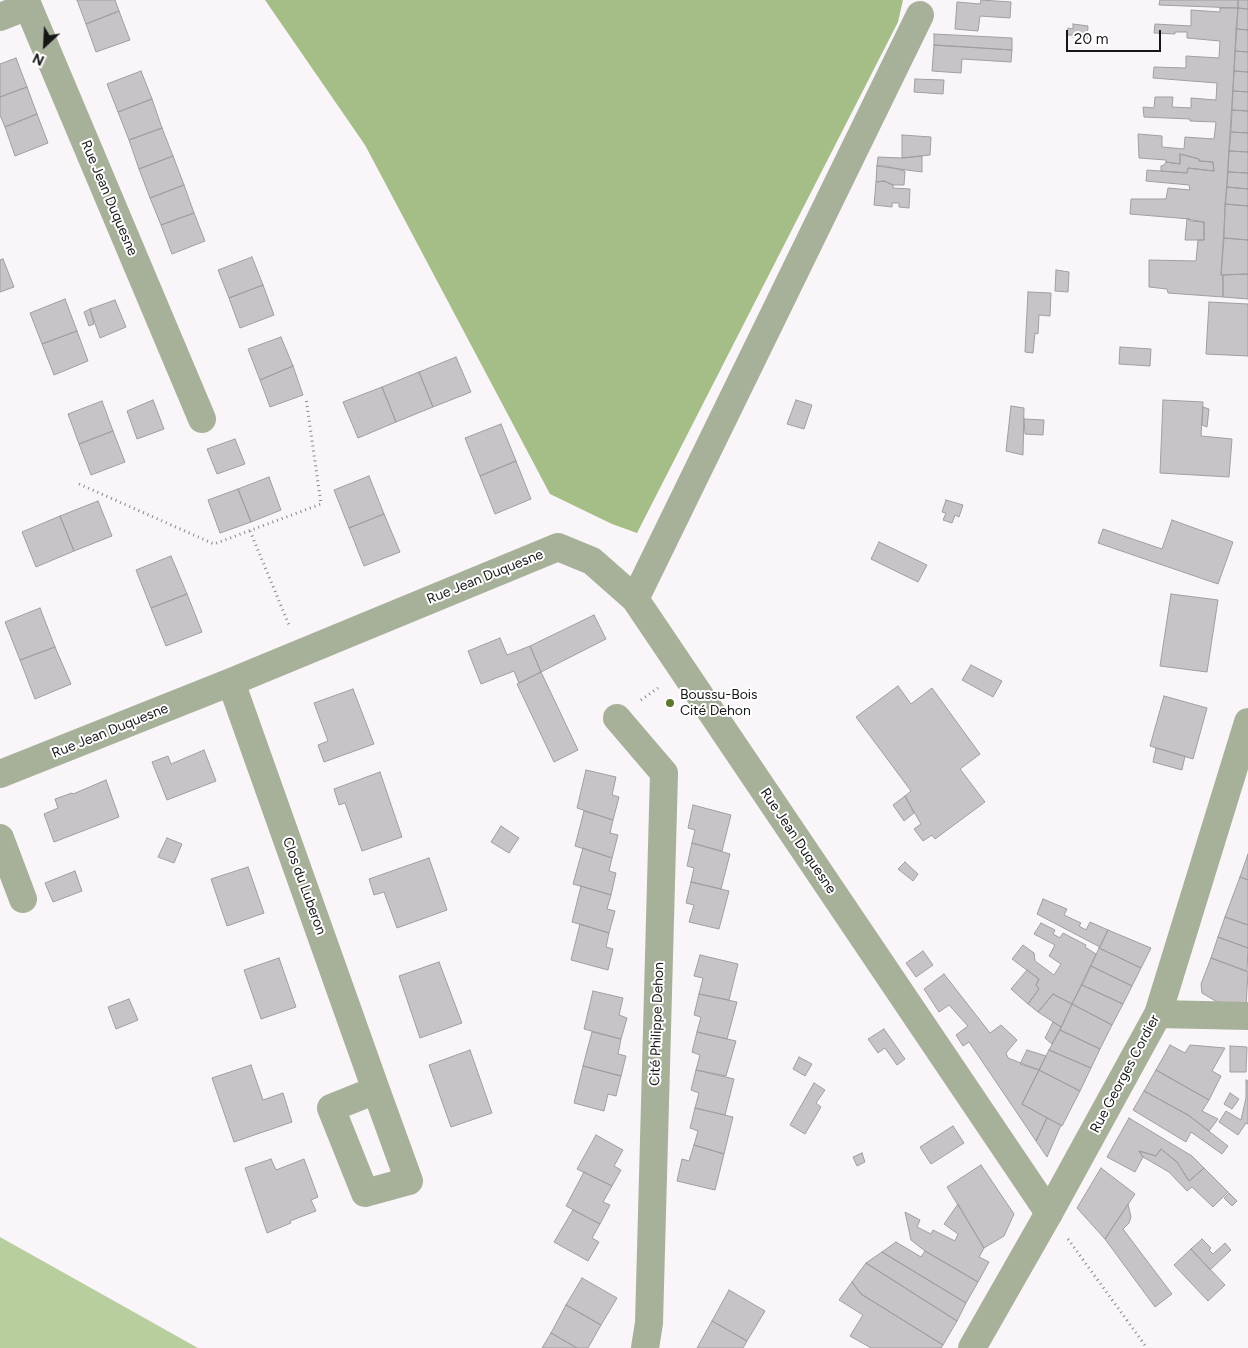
<!DOCTYPE html>
<meta charset="utf-8">
<style>
body{margin:0}
#map{position:relative;width:1248px;height:1348px;overflow:hidden;background:#faf5f9;font-family:Figtree,sans-serif}
canvas{display:block}
.north{position:absolute;left:20px;top:20px;width:50px;height:50px;-webkit-text-stroke:4px #fff;paint-order:stroke;rotate:205deg;font-size:14px;font-weight:700;line-height:20px;text-align:center;color:#171617}
.north::after{content:'';display:block;margin:auto;width:18px;height:22px;background:#171617;clip-path:polygon(50% 0,100% 100%,50% 72%,0 100%)}
.scale{position:absolute;left:1066px;top:30px;width:95px;height:22px;box-sizing:border-box;border:2px solid #171617;border-top:0;padding-left:6px;font-size:15px;line-height:18px;white-space:nowrap;color:#171617;-webkit-text-stroke:4px #fff;paint-order:stroke}
</style>
<div id="map">
<canvas width="1248" height="1348"></canvas>
<div class="north">N</div>
<div class="scale">20 m</div>
</div>
<script>
const ctx = document.querySelector('canvas').getContext('2d');
ctx.lineJoin = 'round';
function paint(path, color) { ctx.fillStyle = color; ctx.fill(path, 'evenodd'); }
const poly = rows => new Path2D(rows.map(r => 'M' + r).join(''));
function strokePath(path, color, width, dash) { ctx.strokeStyle = color; ctx.lineWidth = width; ctx.lineCap = dash ? 'butt' : 'round'; ctx.setLineDash(dash || []); ctx.stroke(path); }
function label(font, color, halo, rows, align = 'center') {
  ctx.font = font + ' Figtree,sans-serif'; ctx.lineWidth = 4; ctx.setLineDash([]); ctx.textBaseline = 'middle'; ctx.strokeStyle = halo; ctx.fillStyle = color; for (const [text, x, y, turn = 0] of rows) {
    ctx.save(); ctx.translate(x, y); ctx.rotate((+turn || 0) * Math.PI / 180); ctx.textAlign = isNaN(turn) ? turn : align; if (halo) ctx.strokeText(text, 0, 0); ctx.fillText(text, 0, 0); ctx.restore();
  }
}
const green = poly([
 [0,1237,198,1348,0,1348]
]);
const forest = poly([
 [265,0,903,0,898,22,637,533,612,524,550,494,365,145]
]);
const building = poly([
 [77,0,115,0,119,11,86,24,77,0],
 [981,0,1011,2,1010,18,980,16,978,31,955,29,957,2,980,4,981,0],
 [1160,0,1238,0,1238,8,1159,5,1160,0],
 [1238,0,1248,0,1248,9,1238,8,1238,0],
 [1220,8,1238,8,1221,275,1223,275,1223,297,1168,293,1167,289,1149,287,1149,260,1196,261,1198,240,1204,240,1204,222,1190,221,1190,219,1130,214,1131,199,1166,199,1168,188,1190,190,1189,185,1146,181,1147,170,1187,173,1188,168,1214,171,1213,162,1199,161,1199,159,1180,154,1180,164,1166,162,1166,160,1139,158,1138,134,1162,136,1162,147,1184,149,1185,137,1214,139,1216,122,1190,121,1190,119,1144,117,1143,107,1154,108,1155,97,1173,97,1172,107,1191,108,1191,98,1216,100,1217,83,1153,78,1154,67,1186,68,1186,56,1219,58,1220,41,1187,38,1187,32,1175,32,1175,34,1154,33,1155,24,1191,26,1191,10,1220,12,1220,8],
 [1238,8,1248,9,1248,30,1236,29,1238,8],
 [119,11,130,40,96,52,86,24,119,11],
 [1073,24,1088,26,1087,39,1072,37,1073,35,1067,35,1068,28,1073,29,1073,24],
 [1236,29,1248,30,1248,52,1235,51,1236,29],
 [934,34,1012,38,1012,50,934,45,934,34],
 [934,45,1012,50,1011,62,962,59,961,73,932,71,934,45],
 [1235,51,1248,52,1248,72,1234,71,1235,51],
 [16,58,27,87,0,97,0,64,16,58],
 [141,71,152,99,118,112,107,84,141,71],
 [1234,71,1248,72,1248,92,1233,91,1234,71],
 [915,79,944,80,943,94,914,92,915,79],
 [27,87,37,114,5,127,0,115,0,97,27,87],
 [1233,91,1248,92,1248,111,1232,110,1233,91],
 [152,99,162,128,129,140,118,112,152,99],
 [1232,110,1248,111,1248,133,1231,132,1232,110],
 [37,114,48,143,15,156,5,127,37,114],
 [162,128,173,156,139,169,129,140,162,128],
 [1231,132,1248,133,1248,152,1229,151,1231,132],
 [902,135,931,137,930,155,902,158,902,135],
 [1229,151,1248,152,1248,173,1228,172,1229,151],
 [1180,154,1199,159,1199,161,1213,162,1214,171,1188,168,1187,173,1161,171,1161,166,1164,165,1166,162,1180,164,1180,154],
 [173,156,184,185,150,198,139,169,173,156],
 [922,156,922,172,877,166,878,157,902,158,922,156],
 [877,166,886,166,905,171,904,185,893,185,884,181,876,182,877,166],
 [1228,172,1248,173,1248,189,1227,187,1228,172],
 [884,181,893,185,893,188,910,189,909,208,899,207,899,203,892,203,892,207,874,205,876,182,884,181],
 [184,185,194,213,161,225,150,198,184,185],
 [1227,187,1248,189,1248,206,1225,204,1227,187],
 [1225,204,1248,206,1248,240,1224,238,1225,204],
 [194,213,205,241,172,254,161,225,194,213],
 [1187,219,1204,222,1204,240,1185,240,1187,219],
 [1224,238,1248,240,1248,274,1221,275,1224,238],
 [252,257,263,285,229,298,218,270,252,257],
 [3,259,14,287,0,292,0,260,3,259],
 [1056,270,1069,272,1068,292,1055,291,1056,270],
 [1248,274,1248,299,1223,297,1223,275,1248,274],
 [263,285,274,315,240,328,229,298,263,285],
 [1028,292,1051,293,1050,316,1039,315,1038,334,1035,333,1033,353,1025,352,1028,292],
 [65,299,77,331,42,344,30,313,65,299],
 [115,300,126,327,100,338,90,309,115,300],
 [1209,302,1248,304,1248,356,1206,354,1209,302],
 [90,309,94,324,89,326,84,312,90,309],
 [77,331,88,361,54,375,42,344,77,331],
 [281,337,293,366,260,380,248,349,281,337],
 [1120,347,1151,349,1150,366,1119,364,1120,347],
 [456,357,471,392,433,407,419,372,456,357],
 [293,366,303,395,270,407,260,380,293,366],
 [419,372,433,407,396,422,382,387,419,372],
 [382,387,396,422,358,438,343,402,382,387],
 [153,400,164,429,137,439,127,411,153,400],
 [796,400,812,405,804,429,787,424,796,400],
 [1163,400,1203,402,1201,436,1232,439,1229,477,1160,473,1163,400],
 [102,401,113,431,79,444,68,414,102,401],
 [1011,406,1024,408,1023,455,1006,451,1011,406],
 [1203,407,1209,409,1207,427,1202,425,1203,407],
 [1024,419,1044,420,1043,435,1025,434,1024,419],
 [501,424,516,461,480,476,465,438,501,424],
 [113,431,125,462,91,475,79,444,113,431],
 [235,439,245,464,217,474,207,449,235,439],
 [516,461,531,499,495,514,480,476,516,461],
 [369,476,384,514,349,528,334,490,369,476],
 [269,477,281,510,251,522,238,489,269,477],
 [238,489,251,522,220,533,208,500,238,489],
 [946,500,963,505,959,517,955,515,952,523,943,520,946,513,942,512,946,500],
 [98,501,112,536,74,551,60,516,98,501],
 [384,514,400,552,364,566,349,528,384,514],
 [60,516,74,551,36,567,22,532,60,516],
 [1172,520,1233,542,1218,584,1098,543,1103,529,1162,549,1172,520],
 [879,542,927,565,918,582,871,559,879,542],
 [171,556,187,594,151,608,136,570,171,556],
 [187,594,202,632,166,646,151,608,187,594],
 [1171,594,1218,600,1207,672,1160,666,1171,594],
 [40,608,55,647,20,660,5,622,40,608],
 [594,615,606,639,541,672,530,646,594,615],
 [500,638,507,655,530,646,541,672,519,683,514,671,481,684,468,651,500,638],
 [55,647,71,684,35,699,20,660,55,647],
 [971,665,1002,681,993,697,962,680,971,665],
 [541,672,578,750,554,762,517,684,541,672],
 [898,686,911,704,932,688,980,754,960,769,985,802,935,839,932,835,923,841,914,829,921,824,905,796,911,791,856,717,898,686],
 [353,689,374,744,324,762,318,745,328,741,314,703,353,689],
 [1164,696,1207,708,1193,759,1150,746,1164,696],
 [1156,748,1185,756,1182,770,1153,762,1156,748],
 [204,750,216,781,167,800,152,762,168,756,171,764,204,750],
 [586,770,616,777,612,795,619,797,613,820,577,808,586,770],
 [380,772,402,837,362,851,345,803,339,805,334,789,380,772],
 [106,780,119,817,54,842,44,814,58,808,55,799,72,793,73,794,106,780],
 [905,796,914,813,904,821,893,805,905,796],
 [693,805,731,815,722,851,692,843,695,830,688,828,693,805],
 [584,811,613,820,610,833,618,835,612,858,575,846,584,811],
 [501,826,519,838,509,853,491,842,501,826],
 [167,838,182,844,174,863,158,857,167,838],
 [692,843,730,854,721,889,691,882,694,868,687,866,692,843],
 [583,848,612,858,609,871,616,873,611,895,573,884,583,848],
 [1248,854,1248,880,1240,877,1248,854],
 [429,858,447,910,397,928,384,892,374,895,369,879,429,858],
 [905,862,918,874,913,881,898,869,905,862],
 [248,867,264,913,227,926,211,879,248,867],
 [75,871,82,891,53,902,45,883,75,871],
 [1240,877,1248,880,1248,925,1225,917,1240,877],
 [691,882,729,891,719,929,689,922,694,905,686,903,691,882],
 [581,886,611,895,607,909,615,911,609,933,572,922,581,886],
 [1043,899,1067,909,1064,915,1081,923,1079,926,1086,930,1090,922,1108,930,1100,947,1037,914,1043,899],
 [1225,917,1248,925,1248,948,1218,937,1225,917],
 [1041,923,1055,930,1053,934,1060,938,1063,933,1086,945,1085,947,1096,954,1072,1004,1053,994,1038,1012,1028,1004,1039,989,1036,985,1039,979,1012,959,1023,945,1034,953,1035,961,1054,975,1061,964,1049,956,1055,945,1034,934,1041,923],
 [580,924,609,933,606,947,613,949,608,970,571,960,580,924],
 [1108,930,1151,948,1141,968,1099,948,1108,930],
 [1218,937,1248,948,1247,971,1211,958,1218,937],
 [1099,948,1141,968,1132,986,1091,966,1099,948],
 [923,951,933,965,916,977,906,963,923,951],
 [700,955,738,964,729,1000,699,994,703,978,694,976,700,955],
 [279,958,296,1007,261,1019,244,970,279,958],
 [1211,958,1248,972,1246,1007,1224,1006,1202,993,1201,984,1211,958],
 [439,962,462,1023,420,1038,399,976,439,962],
 [1091,966,1132,986,1123,1004,1082,985,1091,966],
 [1027,970,1039,979,1036,985,1039,989,1028,1004,1011,989,1027,970],
 [944,974,990,1033,1001,1025,1017,1040,1006,1053,1008,1058,1039,1070,1022,1104,1047,1118,1036,1141,969,1042,963,1046,956,1035,968,1026,949,1005,939,1012,924,989,944,974],
 [1082,985,1123,1004,1112,1025,1072,1004,1082,985],
 [593,991,623,998,619,1015,627,1018,621,1039,584,1029,593,991],
 [699,994,737,1002,727,1039,697,1032,701,1017,694,1015,699,994],
 [1053,994,1072,1004,1061,1027,1038,1012,1053,994],
 [129,999,138,1020,116,1029,108,1007,129,999],
 [1072,1004,1112,1025,1100,1049,1060,1030,1072,1004],
 [1053,1022,1061,1027,1052,1044,1045,1038,1053,1022],
 [884,1029,905,1059,897,1065,885,1048,878,1053,868,1039,884,1029],
 [1060,1030,1100,1049,1091,1068,1049,1050,1060,1030],
 [592,1032,621,1039,618,1054,626,1056,621,1076,583,1066,592,1032],
 [697,1032,736,1041,726,1076,696,1070,700,1055,692,1052,697,1032],
 [1170,1045,1185,1053,1190,1045,1225,1048,1212,1071,1221,1076,1209,1100,1156,1070,1170,1045],
 [1230,1046,1247,1047,1246,1072,1230,1072,1230,1046],
 [470,1050,492,1113,451,1127,429,1065,470,1050],
 [1027,1050,1046,1056,1039,1070,1020,1064,1027,1050],
 [1049,1050,1091,1068,1080,1091,1039,1070,1049,1050],
 [799,1057,812,1064,805,1076,793,1069,799,1057],
 [251,1065,263,1100,283,1093,292,1122,234,1142,212,1078,251,1065],
 [583,1066,621,1076,616,1096,608,1094,604,1111,574,1103,583,1066],
 [696,1070,734,1079,725,1115,695,1108,699,1093,691,1090,696,1070],
 [1039,1070,1080,1091,1062,1126,1022,1104,1039,1070],
 [1156,1070,1209,1100,1202,1111,1218,1119,1209,1131,1188,1115,1144,1091,1156,1070],
 [1246,1080,1248,1081,1248,1124,1246,1123,1238,1135,1219,1122,1226,1111,1241,1120,1246,1098,1246,1080],
 [814,1083,825,1090,816,1103,821,1107,805,1134,790,1125,814,1083],
 [1144,1091,1188,1115,1228,1146,1222,1154,1191,1132,1186,1142,1133,1110,1144,1091],
 [1230,1093,1239,1099,1232,1109,1224,1104,1230,1093],
 [695,1108,733,1117,724,1154,694,1145,698,1131,690,1128,695,1108],
 [1047,1118,1061,1125,1047,1157,1036,1141,1047,1118],
 [1129,1118,1192,1156,1204,1168,1189,1181,1177,1162,1161,1149,1156,1156,1139,1151,1143,1157,1135,1172,1107,1157,1129,1118],
 [953,1126,964,1143,931,1164,920,1147,953,1126],
 [596,1135,623,1150,614,1166,621,1170,612,1186,577,1169,596,1135],
 [694,1145,724,1154,715,1190,677,1181,682,1159,689,1161,694,1145],
 [1161,1149,1177,1162,1189,1181,1204,1168,1228,1192,1213,1207,1192,1187,1187,1191,1169,1172,1143,1157,1139,1151,1156,1156,1161,1149],
 [862,1153,865,1162,857,1166,853,1157,862,1153],
 [271,1159,276,1170,304,1159,318,1197,311,1200,316,1211,290,1221,291,1223,267,1233,245,1168,271,1159],
 [981,1165,1014,1214,1004,1236,984,1248,947,1187,981,1165],
 [1101,1168,1135,1194,1105,1239,1077,1208,1101,1168],
 [584,1172,612,1186,603,1202,610,1205,600,1224,566,1206,584,1172],
 [1229,1193,1237,1201,1232,1206,1224,1198,1229,1193],
 [958,1204,984,1248,979,1257,989,1262,978,1282,925,1251,911,1240,905,1212,920,1220,917,1227,931,1234,933,1230,955,1241,958,1234,944,1224,958,1204],
 [1128,1204,1131,1217,1129,1223,1123,1229,1172,1294,1155,1307,1105,1239,1128,1204],
 [573,1210,600,1224,592,1238,599,1242,588,1261,554,1242,573,1210],
 [1202,1239,1211,1248,1209,1250,1213,1254,1225,1243,1231,1250,1210,1270,1191,1249,1202,1239],
 [896,1242,921,1257,925,1251,978,1282,966,1303,882,1252,896,1242],
 [1191,1249,1225,1285,1208,1301,1174,1265,1191,1249],
 [882,1252,966,1303,957,1321,866,1263,882,1252],
 [866,1263,957,1321,943,1345,861,1294,852,1282,866,1263],
 [582,1278,617,1298,601,1325,566,1305,582,1278],
 [852,1282,861,1294,943,1345,941,1348,871,1348,850,1336,863,1315,839,1300,852,1282],
 [729,1290,765,1311,747,1341,712,1321,729,1290],
 [566,1305,601,1325,588,1348,577,1348,551,1333,566,1305],
 [712,1321,747,1341,743,1348,697,1348,712,1321],
 [551,1333,577,1348,542,1348,551,1333]
]);
const path = poly([
 [79,484,214,544,321,504,306,398],
 [250,531,289,625],
 [641,700,658,688],
 [1068,1239,1147,1348]
]);
const minor = poly([
 [0,17,28,6,202,419],
 [635,599,920,15],
 [231,682,376,1090,409,1181,365,1193,331,1108,376,1090],
 [617,718,664,773,649,1323,645,1348],
 [0,774,231,682,558,547,592,561,635,599,1049,1213],
 [0,838,23,899],
 [1158,1014,1248,1016]
]);
const tertiary = poly([
 [972,1348,1049,1213,1158,1014,1248,722]
]);
const markers = [
 [670,703,5,"#5b782c"]
];
const streetNames = [
 ["Rue Jean Duquesne",109,198,67],
 ["Rue Jean Duquesne",485,577,-22],
 ["Rue Jean Duquesne",110,731,-22],
 ["Rue Jean Duquesne",798,841,56],
 ["Clos du Luberon",304,886,70],
 ["Cité Philippe Dehon",657,1024,-88],
 ["Rue Georges Cordier",1125,1074,-62]
];
const poiNames = [
 ["Boussu-Bois",680,695],
 ["Cité Dehon",680,711]
];
paint(green, '#b9ce9e');
paint(forest, '#a5bd87');
paint(building, '#c7c3c6');
strokePath(building, '#a19da1', 1);
strokePath(path, '#888587', 3, [1, 4]);
strokePath(minor, '#a7b19a', 28);
strokePath(tertiary, '#a7b19a', 28);
for (const [x, y, r, color] of markers) { const dot = new Path2D(); dot.arc(x, y, r, 0, 2 * Math.PI); ctx.fillStyle = color; ctx.fill(dot); strokePath(dot, '#fff', 2); }
label('14px', '#171617', '#fff', streetNames);
label('14px', '#171617', '#fff', poiNames, 'left');
</script>
